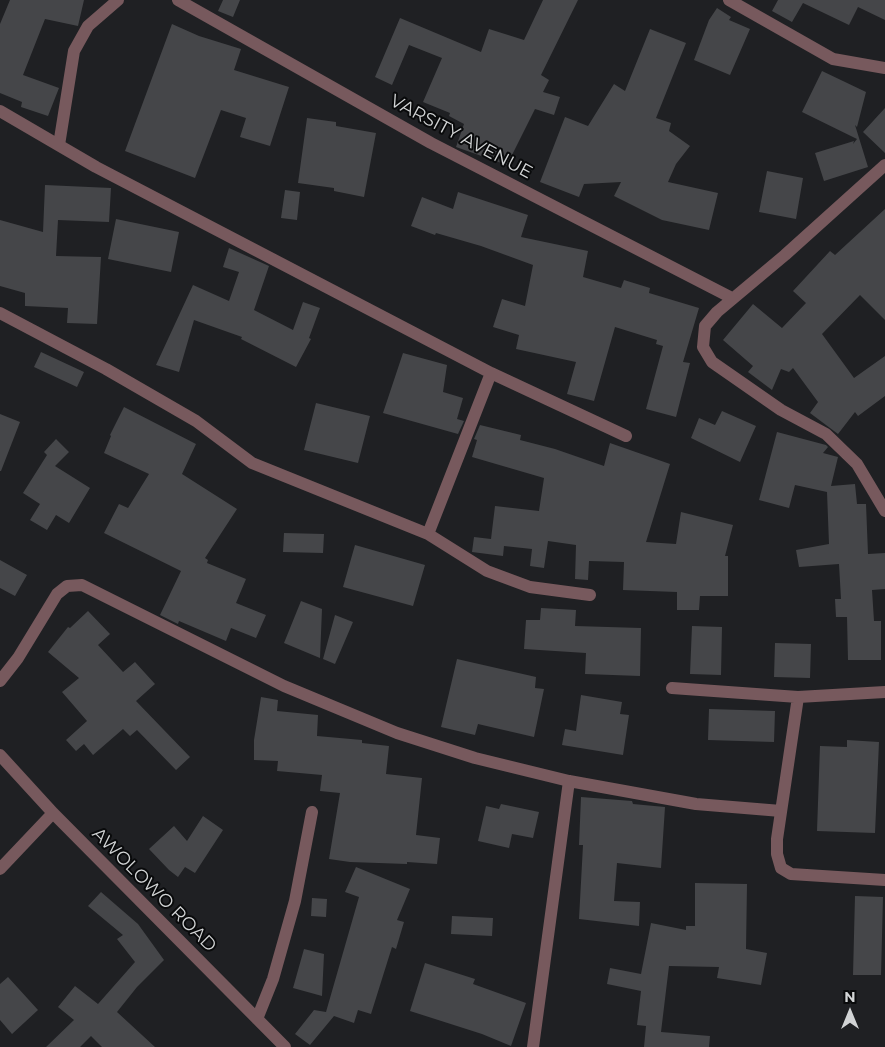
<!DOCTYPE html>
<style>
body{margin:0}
#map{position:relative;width:885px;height:1047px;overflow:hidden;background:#1f2023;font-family:Montserrat,sans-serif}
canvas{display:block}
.north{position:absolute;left:825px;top:987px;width:50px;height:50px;-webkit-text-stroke:4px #090a0b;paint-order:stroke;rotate:0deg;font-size:14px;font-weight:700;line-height:20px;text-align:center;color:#d2d4d5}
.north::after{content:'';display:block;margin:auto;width:18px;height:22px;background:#d2d4d5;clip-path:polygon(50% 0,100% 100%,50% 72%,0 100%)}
</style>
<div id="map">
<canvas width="885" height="1047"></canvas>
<div class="north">N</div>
</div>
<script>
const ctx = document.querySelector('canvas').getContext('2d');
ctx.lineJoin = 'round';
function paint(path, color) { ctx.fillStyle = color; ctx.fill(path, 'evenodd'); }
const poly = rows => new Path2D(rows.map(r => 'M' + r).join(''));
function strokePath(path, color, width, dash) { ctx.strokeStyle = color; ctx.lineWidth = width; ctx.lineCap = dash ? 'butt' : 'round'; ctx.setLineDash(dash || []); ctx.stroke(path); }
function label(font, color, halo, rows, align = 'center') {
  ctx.font = font + ' Montserrat,sans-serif'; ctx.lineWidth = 4; ctx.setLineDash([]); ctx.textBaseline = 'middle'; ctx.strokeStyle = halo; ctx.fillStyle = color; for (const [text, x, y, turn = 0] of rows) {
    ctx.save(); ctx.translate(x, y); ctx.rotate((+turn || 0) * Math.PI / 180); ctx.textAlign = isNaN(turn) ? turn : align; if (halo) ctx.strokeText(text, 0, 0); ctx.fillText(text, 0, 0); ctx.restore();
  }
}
const building = poly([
 [10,0,84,0,78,26,45,19,23,75,59,88,48,116,21,107,22,102,0,93,0,24],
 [223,0,240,0,233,17,218,11],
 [543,0,578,0,541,75,549,80,543,92,560,97,554,115,535,109,507,165,456,147,464,124,449,116,450,113,423,102,442,58,409,45,392,85,375,77,400,18,481,52,489,29,524,40],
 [778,0,885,0,885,20,858,7,849,25,803,3,792,22,772,11],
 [717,8,731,17,729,20,750,29,730,75,694,60,709,20],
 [172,24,199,36,241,49,234,70,289,87,270,146,240,137,246,118,221,110,195,178,125,151],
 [650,29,686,43,656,118,671,123,669,131,690,146,676,164,668,182,718,193,709,230,662,220,614,196,621,182,584,184,579,197,540,182,565,117,588,126,614,84,625,91],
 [822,71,866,92,857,127,855,125,868,167,824,181,815,153,854,141,853,144,857,139,802,112],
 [885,108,885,153,863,132],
 [307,118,336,122,336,126,376,133,364,197,334,191,334,188,298,183],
 [767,171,803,178,796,219,759,212],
 [45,185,111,188,109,222,58,220,56,256,101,257,97,324,67,323,68,308,25,306,25,293,0,286,0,220,43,232],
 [285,190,300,192,297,220,281,218],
 [458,192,528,215,521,237,588,251,583,277,621,288,624,280,650,288,649,293,699,308,683,362,690,363,676,417,646,409,663,346,656,344,657,340,615,327,594,401,567,394,576,362,516,349,519,335,493,327,502,299,525,306,533,265,481,246,436,233,435,235,411,226,422,197,453,209],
 [885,209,885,320,860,295,822,334,854,378,885,356,885,396,858,416,855,412,838,434,810,413,818,402,793,368,789,372,781,369,772,390,748,372,753,366,723,340,753,304,782,328,806,303,793,291,830,251,835,255],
 [116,219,179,232,171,272,108,259],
 [229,248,269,266,254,310,293,330,303,302,320,308,309,338,311,339,296,367,241,339,242,337,194,320,179,372,156,365,193,285,229,301,239,272,223,267],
 [41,352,84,372,77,387,34,367],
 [403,353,447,365,443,392,463,398,457,419,464,421,458,434,383,413],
 [316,403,370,416,358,463,304,450],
 [124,407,196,444,182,474,237,509,205,558,208,560,207,563,246,579,236,603,266,615,256,638,231,628,226,641,179,621,178,624,160,615,181,571,104,533,119,504,128,508,149,474,104,453,111,436,110,435],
 [722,411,756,426,740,462,691,438,699,418,715,425],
 [0,414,20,422,1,471,0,471],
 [480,425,521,435,520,440,555,449,604,466,610,443,670,464,646,542,676,544,681,512,733,525,725,556,728,556,728,596,700,596,699,610,677,610,677,592,623,590,624,562,589,561,588,580,575,579,576,545,548,541,544,568,530,566,532,549,504,546,503,556,472,552,474,537,491,539,495,506,539,511,544,478,472,457,477,440,474,439],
 [777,432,826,445,828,447,823,453,838,457,831,486,855,484,857,504,866,504,868,554,885,553,885,589,872,590,874,621,881,621,881,660,848,660,847,617,836,617,835,599,841,599,839,564,799,567,796,550,829,544,827,492,795,485,789,508,759,500],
 [56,439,69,452,55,466,90,488,69,523,56,515,47,530,30,520,40,504,23,493,47,455,44,452],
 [284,533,324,534,323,553,283,552],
 [355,545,425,565,413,606,343,587],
 [0,560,27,575,15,596,0,588],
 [301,601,322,609,320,658,284,643],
 [541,608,576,610,575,626,641,628,640,676,585,674,586,653,524,649,526,620,540,620],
 [88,611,110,634,98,645,123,672,135,662,155,684,136,701,190,757,176,770,137,730,130,736,123,729,93,755,84,744,76,751,66,740,87,721,62,692,79,678,48,652,68,627,70,628],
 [335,615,353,622,335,664,323,659],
 [692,626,722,627,721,675,690,674],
 [775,643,811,644,810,678,774,677],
 [457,659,536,677,535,688,544,689,534,737,478,724,475,735,441,727],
 [581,695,622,702,620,714,629,715,623,755,562,745,565,729,576,731],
 [261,697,278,700,277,711,318,715,317,736,362,740,362,743,389,746,386,774,422,778,416,835,440,838,437,864,407,862,407,864,350,862,329,859,340,793,320,791,322,775,277,771,278,761,254,760,254,740],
 [709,709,775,711,774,742,708,740],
 [847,740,879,742,875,833,817,831,820,746,847,747],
 [581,797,632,801,633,804,665,807,661,868,617,863,614,901,640,902,639,926,579,919,583,845,579,845],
 [501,804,539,812,533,838,512,834,509,848,478,841,486,806,499,809],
 [203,816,223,830,195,873,185,867,178,877,169,870,149,849,174,826,187,841],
 [356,867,410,889,397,920,404,922,396,949,392,947,371,1014,358,1010,354,1023,334,1016,310,1045,295,1034,314,1010,326,1012,359,897,345,892],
 [695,883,747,884,746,949,767,953,761,985,717,978,719,967,669,966,661,1032,710,1036,709,1047,644,1047,646,1026,637,1025,641,991,607,984,610,968,641,974,651,923,686,930,686,926,695,926],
 [101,892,138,924,164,960,137,987,117,1012,155,1047,102,1047,91,1036,80,1047,46,1047,74,1020,58,1007,75,986,98,1004,135,962,117,939,123,935,88,906],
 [855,896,883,897,881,975,853,975],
 [312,898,327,899,326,917,311,916],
 [452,916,493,918,492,936,451,934],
 [304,949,324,954,322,996,293,988],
 [425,963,475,979,473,984,526,1003,511,1046,482,1034,410,1011],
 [8,977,38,1010,12,1034,0,1020,0,984]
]);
const minor = poly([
 [178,0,431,143,732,298],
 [729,0,833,59,885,68],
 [0,111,96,167,491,373,626,436],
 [59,145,74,51,88,26,118,0],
 [885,165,785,255,717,312,705,326,703,347,712,362,781,410,826,434,857,464,885,511],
 [0,313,106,369,196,421,252,463,428,534,487,571,530,587,590,595],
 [428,534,491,373],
 [0,681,18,658,57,594,67,586,82,585,284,686,397,733,475,758,569,781,696,804,781,811],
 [672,688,798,697,885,692],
 [798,697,777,839,777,854,781,868,791,874,885,880],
 [0,755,53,813,285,1047],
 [0,869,53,813],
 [257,1019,273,979,295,901,312,812],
 [533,1047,569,781]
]);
const streetNames = [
 ["VARSITY AVENUE",461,137,28],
 ["AWOLOWO ROAD",154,890,45]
];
paint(building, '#454649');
strokePath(minor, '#77595d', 12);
label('18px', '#d2d4d5', '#090a0b', streetNames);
</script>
